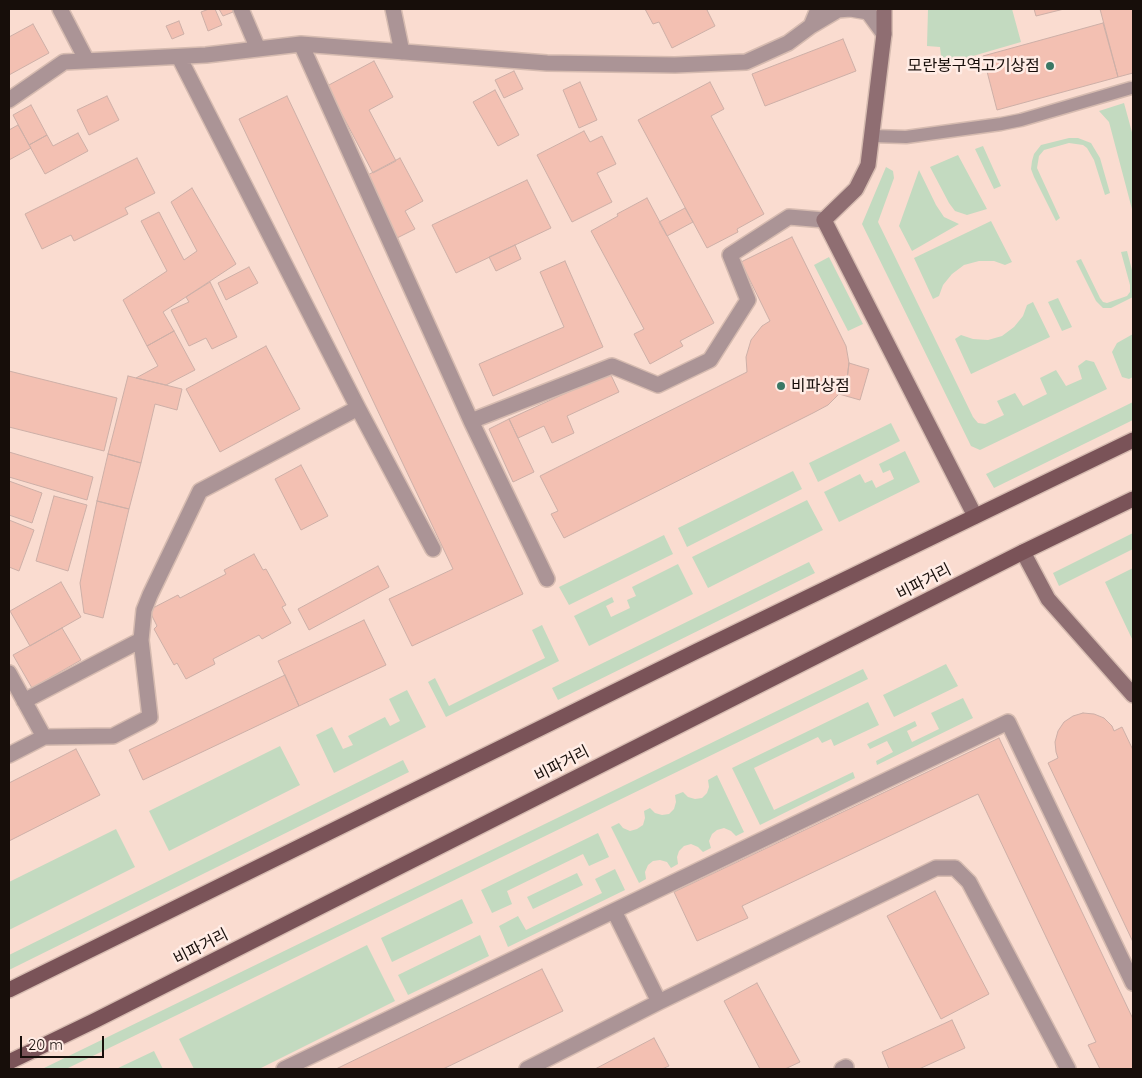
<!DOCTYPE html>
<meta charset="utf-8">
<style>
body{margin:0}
#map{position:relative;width:1142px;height:1078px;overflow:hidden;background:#fadcd0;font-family:Quicksand,sans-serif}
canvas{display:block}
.frame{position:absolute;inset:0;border:10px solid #170e0a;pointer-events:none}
.scale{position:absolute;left:20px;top:1036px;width:84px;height:22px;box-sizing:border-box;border:2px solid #170e0a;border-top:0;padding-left:6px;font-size:15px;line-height:18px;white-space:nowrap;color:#170e0a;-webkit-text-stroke:4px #ffece5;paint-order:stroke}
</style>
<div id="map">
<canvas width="1142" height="1078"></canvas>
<div class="frame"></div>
<div class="scale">20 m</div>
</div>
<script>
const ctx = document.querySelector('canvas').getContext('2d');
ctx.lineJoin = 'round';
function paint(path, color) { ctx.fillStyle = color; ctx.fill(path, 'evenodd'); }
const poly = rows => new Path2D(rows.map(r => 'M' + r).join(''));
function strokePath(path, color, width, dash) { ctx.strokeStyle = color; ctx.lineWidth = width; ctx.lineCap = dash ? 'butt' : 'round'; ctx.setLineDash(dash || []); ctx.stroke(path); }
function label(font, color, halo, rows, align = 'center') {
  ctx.font = font + ' Quicksand,"Noto Sans KR",sans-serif'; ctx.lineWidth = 5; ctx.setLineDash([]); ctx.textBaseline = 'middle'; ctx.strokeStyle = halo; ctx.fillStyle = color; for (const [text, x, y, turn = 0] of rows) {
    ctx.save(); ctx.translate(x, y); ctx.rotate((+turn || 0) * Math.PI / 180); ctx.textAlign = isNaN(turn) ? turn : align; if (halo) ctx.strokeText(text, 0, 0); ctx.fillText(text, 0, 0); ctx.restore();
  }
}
const green = poly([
 [928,9,1012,9,1021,42,942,65,940,47,927,46],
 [1124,103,1133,136,1133,213,1109,122,1099,111],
 [1069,138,1078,138,1091,143,1100,158,1110,193,1105,195,1094,160,1087,148,1083,145,1069,143,1044,150,1039,156,1037,168,1060,218,1056,221,1034,177,1031,169,1032,161,1034,154,1041,145],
 [983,146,1001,186,994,189,975,149],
 [958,155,987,209,967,215,955,211,949,203,930,167],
 [886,167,893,171,894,178,878,222,973,417,978,423,985,424,1004,415,997,401,1015,393,1023,406,1047,394,1040,378,1056,370,1066,386,1082,379,1078,366,1086,360,1094,362,1107,389,980,450,971,446,862,224],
 [919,170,936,205,944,217,959,224,912,251,899,226],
 [991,221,1012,262,1005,265,994,261,979,261,964,265,952,274,943,285,939,296,933,299,914,258],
 [1127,251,1133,274,1133,297,1111,308,1103,308,1096,301,1076,261,1081,259,1100,298,1103,302,1107,303,1127,296,1130,292,1130,285,1121,252],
 [829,257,863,324,848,331,814,265],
 [1058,298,1072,327,1062,331,1048,302],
 [1033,302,1050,337,971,374,955,339,961,335,973,339,988,340,1002,336,1014,327,1023,316,1027,305],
 [1133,334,1133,377,1129,379,1122,377,1112,352,1117,343],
 [1133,402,1133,420,994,488,986,474],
 [891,423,900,441,818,482,809,463],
 [905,451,920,482,839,522,824,492,860,474,865,483,872,480,876,488,894,479,890,470,883,473,879,464],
 [793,471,802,489,687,547,678,528],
 [807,500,823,530,708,588,692,557],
 [1133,533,1133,549,1059,586,1053,573],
 [664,535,673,554,569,605,559,587],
 [809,562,815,573,558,700,552,688],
 [678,564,693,594,589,646,574,616,612,597,614,602,606,606,611,617,630,608,627,600,636,596,632,587],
 [1133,568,1133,567,1133,641,1105,582],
 [542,625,559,661,446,717,428,682,435,678,449,706,545,658,532,630],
 [946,664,958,686,894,717,883,695],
 [863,669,868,679,66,1069,42,1069],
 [407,690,426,727,334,773,316,735,332,727,343,749,353,745,348,736,385,717,390,726,400,721,389,699],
 [963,698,973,718,877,765,876,761,893,752,887,741,870,749,867,744,915,721,917,726,907,731,912,742,939,729,931,713],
 [868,702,879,725,834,746,831,739,822,743,818,737,754,768,774,810,853,772,855,778,760,825,732,768],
 [280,746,300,785,169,851,149,811],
 [403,760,409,772,9,970,9,955],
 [717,775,744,832,736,836,731,831,724,828,717,830,712,834,709,841,711,848,703,852,698,847,691,844,684,846,679,851,677,857,678,864,671,868,667,862,660,860,653,861,648,865,645,872,646,879,639,883,611,827,619,823,623,828,630,831,637,829,643,825,645,818,644,811,650,808,655,813,662,815,669,814,674,809,676,802,675,795,683,792,688,797,695,799,702,798,707,793,709,787,708,780],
 [116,829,135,867,9,930,9,882],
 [598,833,609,857,589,866,583,854,507,891,512,904,492,913,481,890],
 [615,869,625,890,508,947,499,926,518,916,526,930,602,893,595,879],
 [577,873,583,885,533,909,527,897],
 [462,899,473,923,392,962,381,938],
 [480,935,489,956,408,995,398,975],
 [367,945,395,1001,259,1069,194,1069,179,1039],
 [154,1051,163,1069,116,1069]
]);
const building = poly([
 [209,9,215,9,222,25,208,31,201,12,209,9],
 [219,9,232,9,233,12,223,16,219,9],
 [645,9,709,9,707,10,715,26,672,48,659,22,653,24,645,9],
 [1034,9,1064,9,1036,16,1034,9],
 [1100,9,1133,9,1133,73,1118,77,1100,9],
 [179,21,184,34,172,39,166,26,179,21],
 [1103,23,1118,77,997,110,983,56,1103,23],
 [33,24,49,53,9,75,9,37,33,24],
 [843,39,856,71,765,106,752,74,843,39],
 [374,61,393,97,369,110,396,161,373,173,327,86,374,61],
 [514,71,523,89,504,98,495,80,514,71],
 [580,82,597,120,579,128,563,90,580,82],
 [710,82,724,109,711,116,764,214,737,229,738,232,707,248,638,120,710,82],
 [495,90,519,135,498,146,473,102,495,90],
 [107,96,119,120,89,135,77,110,107,96],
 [287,96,523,594,412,646,389,599,453,569,239,119,287,96],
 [31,105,47,135,29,145,13,115,31,105],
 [18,125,31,148,9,160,9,130,18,125],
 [584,131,590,142,602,136,616,164,597,173,612,202,572,222,537,155,584,131],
 [78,133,88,151,45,174,29,145,47,135,53,146,78,133],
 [137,158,155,193,125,208,128,214,74,241,71,235,42,249,25,214,137,158],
 [400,158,423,201,405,211,415,229,397,238,364,177,400,158],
 [527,180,551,228,456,273,432,225,527,180],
 [192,188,236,264,163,312,174,331,147,346,123,300,167,271,141,221,159,212,184,260,197,251,171,202,192,188],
 [647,198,714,323,680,341,683,346,650,364,634,334,644,329,591,231,618,216,617,214,647,198],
 [685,208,693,222,667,236,659,222,685,208],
 [792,237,846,346,849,363,847,379,839,394,828,405,813,413,564,538,551,514,558,511,540,476,747,372,746,357,751,340,762,326,770,321,741,262,792,237],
 [515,245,521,259,496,271,489,257,515,245],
 [565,261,603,347,493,396,479,364,564,327,540,272,565,261],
 [249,267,258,283,226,300,218,283,249,267],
 [210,282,237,337,212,349,206,338,189,346,171,310,189,302,186,297,210,282],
 [174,331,195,370,166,385,136,378,158,366,147,346,174,331],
 [266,346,300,409,220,452,186,389,266,346],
 [849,363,869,369,860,400,839,394,847,379,849,363],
 [9,371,117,398,104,451,9,427,9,371],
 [610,373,619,392,567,416,574,433,552,443,544,426,518,438,509,419,610,373],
 [128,376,182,389,177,410,155,404,141,463,108,454,128,376],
 [509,419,534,472,513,482,489,429,509,419],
 [9,452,93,477,87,500,9,477,9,452],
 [108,454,141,463,129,509,97,501,108,454],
 [301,465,328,516,301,530,275,479,301,465],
 [9,481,42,493,32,523,9,515,9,481],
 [54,496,87,505,68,571,36,561,54,496],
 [97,501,129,509,103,618,84,613,80,583,97,501],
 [9,520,34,530,19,571,9,567,9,520],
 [254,554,263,570,266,569,286,605,282,607,291,623,262,639,259,635,213,659,215,664,186,679,177,663,174,665,154,629,157,626,149,610,178,595,180,598,226,574,224,570,254,554],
 [378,566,389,587,309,630,298,609,378,566],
 [61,582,81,617,30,646,10,611,61,582],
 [364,620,386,665,299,706,278,661,364,620],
 [62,628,81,660,32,688,13,655,62,628],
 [285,675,299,706,143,780,129,750,285,675],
 [1083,713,1094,714,1104,718,1112,726,1114,731,1122,727,1133,750,1133,942,1048,763,1058,758,1056,752,1055,742,1058,731,1064,722,1073,716,1083,713],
 [999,738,1133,1019,1133,1069,1100,1069,1088,1045,1096,1042,978,794,742,906,748,918,697,941,674,892,999,738],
 [76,749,100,795,9,841,9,783,76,749],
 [935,891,989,994,941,1019,887,916,935,891],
 [542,969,563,1011,443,1069,336,1069,542,969],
 [757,983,800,1062,785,1069,760,1069,724,1001,757,983],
 [952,1020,965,1048,919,1069,889,1069,882,1052,952,1020],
 [654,1038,669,1066,662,1069,595,1069,654,1038]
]);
const lane = poly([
 [872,136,906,137,1001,124,1021,120,1131,88]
]);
const street = poly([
 [60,9,87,61],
 [241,9,258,49],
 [393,9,402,52],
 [851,9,868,12,884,34],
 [811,26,838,10,850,9],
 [301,44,471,421,547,579],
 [179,57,358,408,433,549],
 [9,100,64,62,206,55,301,44,547,63,675,65,746,62,788,43,811,26,818,9],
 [471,421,612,366,658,385,710,360,748,300,730,255,789,217,824,220],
 [9,673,44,737,113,736,150,717,141,640,144,610,150,595,200,491,358,408],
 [24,701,141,640],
 [9,755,44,737],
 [614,911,659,1002],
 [284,1069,1008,722,1133,983],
 [527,1069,659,1002,936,868,955,868,969,882,1068,1069],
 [842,1069,846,1067]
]);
const secondary = poly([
 [884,9,884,34,868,165,856,189,824,220,975,516],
 [1023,552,1048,599,1133,695]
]);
const primary = poly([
 [9,990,697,651,1133,440],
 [9,1062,94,1021,1023,552,1133,499]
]);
const markers = [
 [1050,66,5,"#3a7865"],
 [781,386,5,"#3a7865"]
];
const poiNames = [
 ["모란봉구역고기상점",1040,66],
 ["비파상점",791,386,"left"]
];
const streetNames = [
 ["비파거리",924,582,-27],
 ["비파거리",562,764,-27],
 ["비파거리",201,947,-27]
];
paint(green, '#c3dac0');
paint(building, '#f3c0b2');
strokePath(building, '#cdafa7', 1);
strokePath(lane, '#d6bbb0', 15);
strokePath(street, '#d6bbb0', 18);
strokePath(secondary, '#d6bbb0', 18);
strokePath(primary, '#d6bbb0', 18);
strokePath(lane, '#ab9496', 12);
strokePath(street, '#ab9496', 15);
strokePath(secondary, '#8f6e72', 15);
strokePath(primary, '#7a5358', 15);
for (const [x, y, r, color] of markers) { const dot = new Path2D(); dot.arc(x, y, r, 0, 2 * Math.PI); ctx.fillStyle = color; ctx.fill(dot); strokePath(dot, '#ffece5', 2); }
label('16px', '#170e0a', '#ffece5', poiNames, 'right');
label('16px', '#170e0a', '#ffece5', streetNames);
</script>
